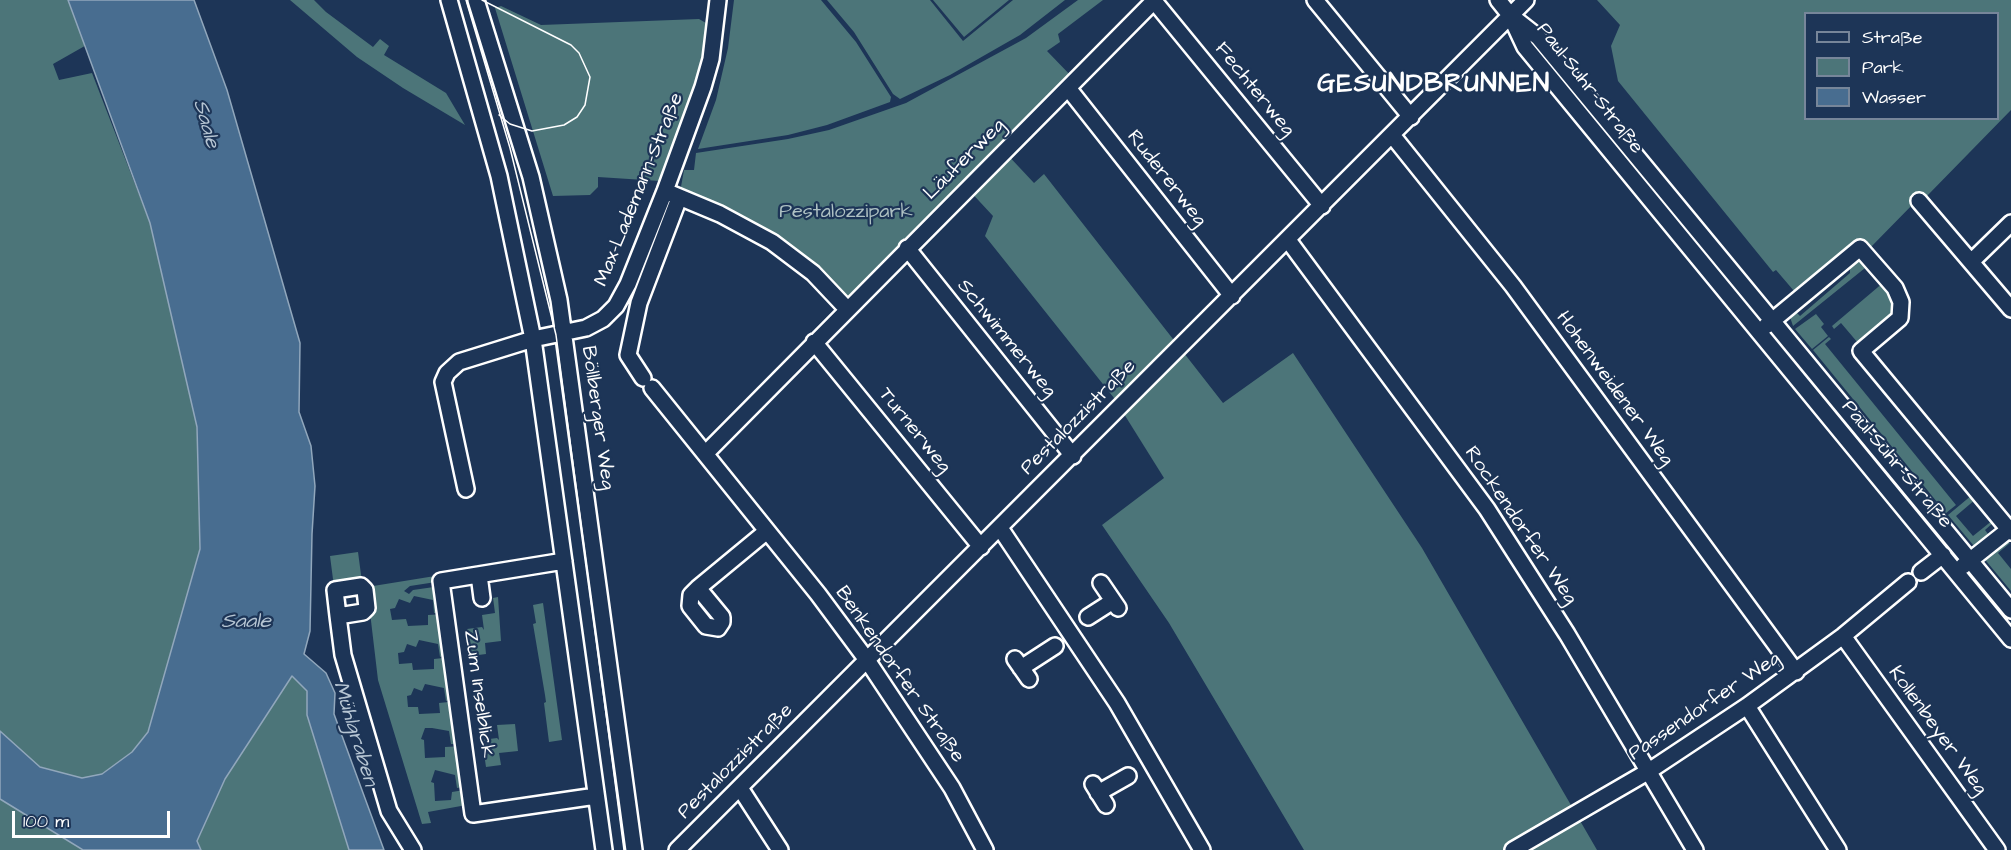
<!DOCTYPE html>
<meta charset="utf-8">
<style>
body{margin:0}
#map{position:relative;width:2011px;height:850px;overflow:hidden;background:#1d3557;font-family:"Architects Daughter",sans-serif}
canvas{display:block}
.legend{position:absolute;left:1804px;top:12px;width:195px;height:108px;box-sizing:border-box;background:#1d3557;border:2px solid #77869a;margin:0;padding:8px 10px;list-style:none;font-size:18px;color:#fff}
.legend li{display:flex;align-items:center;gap:12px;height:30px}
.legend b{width:30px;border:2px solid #77869a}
.scale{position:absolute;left:12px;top:811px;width:158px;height:27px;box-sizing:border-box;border:3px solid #fff;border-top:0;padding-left:8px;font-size:18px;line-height:21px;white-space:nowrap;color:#fff;-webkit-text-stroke:4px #1d3557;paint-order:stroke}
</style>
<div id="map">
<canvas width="2011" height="850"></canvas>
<ul class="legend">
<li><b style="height:8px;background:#1d3557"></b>Straße</li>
<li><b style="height:16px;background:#4c7579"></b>Park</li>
<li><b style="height:16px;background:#486d90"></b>Wasser</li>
</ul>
<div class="scale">100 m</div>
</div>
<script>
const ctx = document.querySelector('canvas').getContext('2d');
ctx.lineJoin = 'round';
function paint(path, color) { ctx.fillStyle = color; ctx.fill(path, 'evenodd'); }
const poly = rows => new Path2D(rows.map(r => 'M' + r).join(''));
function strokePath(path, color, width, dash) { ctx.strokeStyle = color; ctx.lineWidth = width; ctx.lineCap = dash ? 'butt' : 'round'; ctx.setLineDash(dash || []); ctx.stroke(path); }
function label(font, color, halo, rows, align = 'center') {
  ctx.font = font + ' "Architects Daughter",sans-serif'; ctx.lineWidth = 4.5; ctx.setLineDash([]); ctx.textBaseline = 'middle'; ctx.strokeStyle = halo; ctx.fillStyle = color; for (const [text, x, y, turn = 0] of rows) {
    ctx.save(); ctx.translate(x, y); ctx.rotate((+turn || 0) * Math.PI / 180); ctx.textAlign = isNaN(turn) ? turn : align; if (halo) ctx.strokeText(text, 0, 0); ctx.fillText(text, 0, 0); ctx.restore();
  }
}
const green = poly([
 [0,0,69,0,90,43,53,64,59,80,92,73,150,223,197,427,200,549,160,705,148,732,132,752,102,774,82,779,41,767,124,850,0,850],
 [290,0,314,0,326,12,373,47,380,39,389,46,384,55,446,93,465,125,403,88,357,57],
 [734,0,821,0,856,42,891,97,890,102,827,125,788,135,698,149,716,100,728,48],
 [827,0,930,0,963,41,1013,0,1065,0,1020,35,950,75,900,99,893,94,854,32],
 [933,0,1009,0,964,37],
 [1078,0,1103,0,1058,34,1060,42,1047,51,1075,80,1004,151,1034,183,1044,174,1223,403,1293,353,1422,548,1597,850,1304,850,1169,623,1102,525,1164,478,1114,398,985,236,993,216,967,188,847,309,813,273,679,198,684,170,694,170,696,153,788,139,829,130,906,103,1026,38],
 [1597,0,2011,0,2011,110,1926,197,1918,199,1868,250,1800,298,1776,270,1773,272,1618,81,1611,46,1620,25],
 [1806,14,1998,14,1998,118,1806,118],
 [501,6,541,25,699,19,706,23,709,29,706,56,676,147,670,148,660,181,598,177,598,187,590,195,553,196,495,8],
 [1860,258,1870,264,1793,326,1790,317,1796,312,1800,316,1850,273,1850,262],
 [1884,282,1898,315,1865,344,1858,343,1841,323,1834,329,1832,326],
 [1816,314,1824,324,1821,327,1828,336,1812,349,1795,329],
 [1829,337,1831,339,1825,344,1956,505,1946,513,1813,350],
 [1972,495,1976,499,1956,516,1973,536,1993,520,1994,522,1985,530,1988,534,1974,546,1948,515],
 [2002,540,2010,543,1998,553,2011,569,2011,591,1982,556],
 [358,552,362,582,334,587,330,556],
 [435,576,436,582,410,586,404,591,409,594,413,590,434,587,437,613,434,613,433,600,414,596,410,603,399,599,395,608,390,609,392,620,406,619,408,626,428,625,428,615,446,614,448,629,440,630,443,656,440,657,438,644,419,640,416,647,407,644,404,652,398,653,399,664,412,663,413,670,434,669,434,659,452,657,454,673,446,674,449,700,446,701,444,688,425,684,422,691,414,688,411,695,407,696,408,707,418,707,419,714,440,713,439,703,458,701,452,722,455,744,451,744,449,731,432,728,425,728,421,739,424,740,425,758,445,757,445,747,464,746,459,766,462,787,457,788,455,775,435,770,431,782,434,783,435,801,451,800,452,792,470,789,472,804,428,812,431,823,422,824,378,680,367,587],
 [498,597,501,641,485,643,486,654,471,656,467,629,482,627,484,630,482,615,495,613,493,598],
 [543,603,562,740,549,742,544,703,546,702,545,695,533,624,536,623,533,605],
 [292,676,307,691,307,715,349,850,201,850,197,841,225,779],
 [515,724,518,751,499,753,501,765,486,767,482,740,497,738,499,740,497,725]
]);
const water = poly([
 [68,0,194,0,227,90,300,343,299,412,311,446,315,486,312,534,310,631,304,654,326,673,335,693,334,714,384,850,349,850,307,715,307,691,292,676,225,779,197,841,201,850,83,850,0,799,0,731,40,767,82,778,102,774,132,752,148,732,200,549,197,427,150,223,68,0]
]);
const minor = poly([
 [449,0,499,176,533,339,604,850],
 [476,0,531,177,559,300,634,850],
 [1315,0,1411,117],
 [1498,0,1510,15,1538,37,2011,610],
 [1154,1,1322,206],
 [1510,15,1525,47,2011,639],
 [1068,88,1232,296],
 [1392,135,1513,286,1796,672],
 [665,191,720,214,772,242,813,273,847,309],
 [1919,201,2011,309],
 [1288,240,1487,509,1567,634,1695,850],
 [907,248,1073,456],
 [1972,261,2011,223],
 [1766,326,1860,248,1895,288,1901,302,1900,318,1861,351,2011,532],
 [814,342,981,547],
 [643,378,628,355,639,303,679,198],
 [652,388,818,594,867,660,952,788,985,850],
 [706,453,1155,0],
 [466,489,443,382,447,373,459,362,533,339,586,328,603,319,616,306,628,284,665,191,703,87,711,59,718,0],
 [1000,528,1117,703,1202,850],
 [564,561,441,581,473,814,596,796],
 [1963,566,2011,528],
 [1921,572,1943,555],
 [479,575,482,598],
 [1101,583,1118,608],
 [698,588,722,617,722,622,718,628,706,626,690,606,691,595,698,588,767,531],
 [338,616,363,612,367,608,365,590,361,586,335,590,338,616,343,655,389,811,413,850],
 [1088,617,1113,601],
 [1843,636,1997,850],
 [1015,659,1029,679],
 [1021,668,1055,646],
 [1747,706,1838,850],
 [1093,784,1106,805],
 [740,788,780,850],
 [1098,793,1128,776],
 [677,850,1526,0],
 [1513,850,1649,771,1747,706,1843,636,1908,582]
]);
const tram = poly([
 [466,0,510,148,556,335,624,850],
 [482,0,571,45,579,53,590,77,585,105,577,117,564,125,532,131,510,124,499,115]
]);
const streetNames = [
 ["Paul-Suhr-Straße",1589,89,52],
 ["Fechterweg",1254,90,51],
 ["Läuferweg",965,160,-45],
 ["Rudererweg",1166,179,52],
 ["Max-Lademann-Straße",640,190,-68],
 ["Schwimmerweg",1006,339,51],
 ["Hohenweidener Weg",1614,389,54],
 ["Böllberger Weg",597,418,82],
 ["Pestalozzistraße",1079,418,-45],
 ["Turnerweg",914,431,51],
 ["Paul-Suhr-Straße",1896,465,50],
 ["Rockendorfer Weg",1520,526,56],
 ["Benkendorfer Straße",899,675,55],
 ["Zum Inselblick",478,694,82],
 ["Passendorfer Weg",1705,707,-34],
 ["Kollenbeyer Weg",1937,731,54],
 ["Pestalozzistraße",736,762,-45]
];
const parkNames = [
 ["Pestalozzipark",846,213]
];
const waterNames = [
 ["Saale",205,124,74],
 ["Saale",246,623],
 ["Mühlgraben",354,734,73]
];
const districtNames = [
 ["GESUNDBRUNNEN",1434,86]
];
paint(green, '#4c7579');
paint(water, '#486d90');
strokePath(water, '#91a7bc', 1.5);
strokePath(minor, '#fff', 20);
strokePath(minor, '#1d3557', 15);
strokePath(tram, '#fff', 1.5);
label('20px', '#fff', '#1d3557', streetNames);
label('20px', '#aec1c3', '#1d3557', parkNames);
label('italic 21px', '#b6c5d3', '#1d3557', waterNames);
ctx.letterSpacing = '1.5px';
label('bold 26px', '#fff', '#1d3557', districtNames);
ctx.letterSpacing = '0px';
</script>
